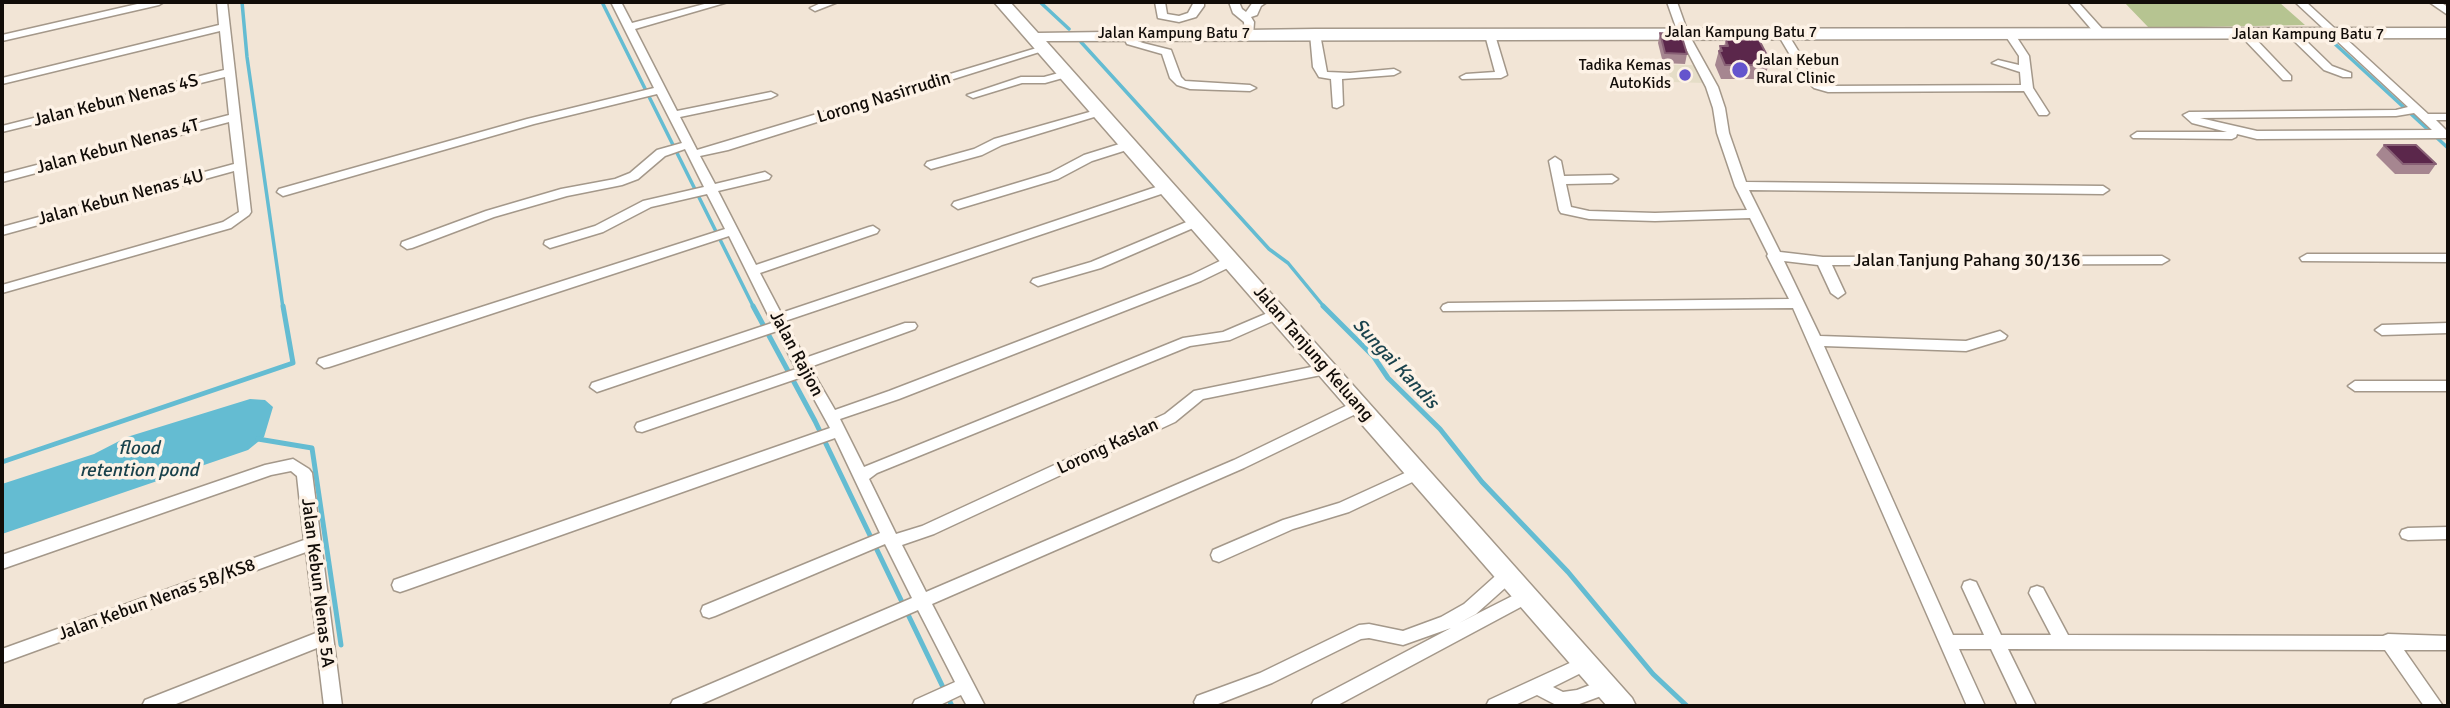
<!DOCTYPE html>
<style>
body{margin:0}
#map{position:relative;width:2450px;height:708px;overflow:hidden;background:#f2e5d6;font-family:Signika,sans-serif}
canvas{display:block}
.frame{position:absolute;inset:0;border:4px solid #110c08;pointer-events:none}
</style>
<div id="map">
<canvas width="2450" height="708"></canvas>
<div class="frame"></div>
</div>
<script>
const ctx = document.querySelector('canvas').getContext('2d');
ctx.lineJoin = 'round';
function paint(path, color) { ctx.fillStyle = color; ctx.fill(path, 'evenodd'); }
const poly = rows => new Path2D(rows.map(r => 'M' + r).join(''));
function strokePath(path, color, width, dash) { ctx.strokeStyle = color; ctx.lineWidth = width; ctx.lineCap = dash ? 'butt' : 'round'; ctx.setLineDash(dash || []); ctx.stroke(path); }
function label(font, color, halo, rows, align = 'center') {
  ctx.font = font + ' Signika,sans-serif'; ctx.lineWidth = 7; ctx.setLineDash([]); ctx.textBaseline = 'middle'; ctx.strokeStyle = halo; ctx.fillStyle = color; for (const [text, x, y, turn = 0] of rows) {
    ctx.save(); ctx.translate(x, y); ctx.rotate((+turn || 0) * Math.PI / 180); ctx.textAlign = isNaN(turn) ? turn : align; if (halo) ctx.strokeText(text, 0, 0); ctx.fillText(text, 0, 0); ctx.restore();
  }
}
const education = poly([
 [1666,65,1692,65,1697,68,1704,83,1672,82]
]);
const green = poly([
 [2124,2,2171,2,2174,4,2280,3,2305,25,2149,28]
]);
const water = poly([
 [250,399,265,400,273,407,264,437,248,450,2,534,2,484,94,454,127,437]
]);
const streamFar1 = poly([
 [242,2,247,57,283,308],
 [602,2,754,308],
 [1040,2,1069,29],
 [1081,42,1269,249,1288,263,1325,308],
 [2334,43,2448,148]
]);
const stream = poly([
 [753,306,815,421,952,706],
 [1323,306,1374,357,1388,378,1440,429,1482,482,1568,572,1653,674,1687,706],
 [258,439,312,448,341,645],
 [2,462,293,363,283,306]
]);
const street = poly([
 [146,2,164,2,159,5,2,41,2,35,146,2],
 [217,2,227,2,251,212,249,215,231,228,2,293,2,285,223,222,239,212,234,171,2,235,2,227,234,164,229,122,2,182,2,174,229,115,225,77,2,132,2,126,224,70,220,31,2,84,2,78,219,25,217,2],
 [611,2,621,2,632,23,712,2,728,2,635,29,677,111,771,92,777,95,771,98,680,117,697,150,1040,47,1048,47,1049,49,728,150,700,156,715,184,765,172,771,176,769,179,718,191,756,265,869,227,873,226,879,230,877,233,760,273,781,313,1162,185,1166,184,1172,188,1170,191,785,321,805,358,905,323,915,323,917,326,915,329,810,367,835,410,889,391,1191,275,1226,258,1236,258,1238,261,1236,264,1201,281,899,399,840,419,864,467,1183,338,1223,332,1277,309,1284,314,1282,317,1230,340,1190,346,877,473,869,479,896,534,922,526,1165,414,1194,391,1326,364,1333,369,1326,374,1203,399,1175,422,934,534,902,545,926,592,1234,460,1354,402,1364,402,1366,406,1364,410,1244,468,932,604,985,706,967,706,961,695,938,706,912,706,915,700,955,682,918,610,697,706,670,706,673,700,912,598,885,544,715,616,709,618,703,616,701,611,703,606,880,533,835,438,406,590,400,592,394,590,392,585,394,580,830,428,802,377,642,432,637,431,635,427,637,423,796,369,777,331,597,392,590,387,592,383,772,323,729,236,329,367,324,368,317,363,319,359,725,229,707,194,651,207,603,232,550,248,544,244,545,241,595,226,643,201,704,187,685,149,665,156,638,179,622,185,567,196,494,217,412,248,407,249,401,245,402,242,486,211,561,189,615,179,630,173,657,150,682,143,657,94,534,124,283,196,277,192,279,189,527,119,654,88,611,2],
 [823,2,838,2,815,11,810,8,823,2],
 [1155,2,1165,2,1167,14,1179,16,1188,13,1194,2,1204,2,1204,6,1196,17,1179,22,1158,18,1155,2],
 [1229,2,1239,2,1242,9,1246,12,1253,2,1267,2,1261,6,1257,15,1251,17,1254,22,1253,36,1245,36,1244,22,1233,13,1229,2],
 [1667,2,1677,2,1688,33,1718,87,1725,108,1729,133,1746,182,2103,186,2109,190,2103,194,1749,190,1780,252,1823,257,2162,256,2169,260,2162,264,1832,265,1845,293,1838,298,1831,293,1818,265,1784,261,1820,336,1966,341,2000,331,2007,336,2005,339,1966,351,1824,346,1953,635,1984,635,1962,587,1964,582,1970,580,1976,582,2001,635,2051,635,2029,593,2031,588,2037,586,2043,588,2068,635,2383,636,2388,634,2448,636,2448,650,2404,650,2443,706,2424,706,2385,650,2008,649,2036,706,2018,706,1991,649,1959,649,1985,706,1967,706,1793,308,1443,311,1441,308,1443,305,1448,303,1789,299,1767,256,1768,254,1750,218,1655,221,1589,219,1561,213,1559,210,1549,161,1555,157,1561,161,1564,176,1612,175,1618,179,1612,183,1566,184,1571,207,1589,211,1655,213,1747,210,1735,186,1717,133,1713,108,1706,87,1678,33,1667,2],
 [2068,2,2078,2,2106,33,2106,37,2098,37,2068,2],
 [2295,2,2306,2,2428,114,2448,114,2448,120,2436,120,2448,132,2448,138,2257,139,2237,134,2236,137,2232,139,2133,138,2131,136,2137,132,2227,132,2192,123,2183,115,2189,112,2396,110,2408,107,2295,2],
 [2414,113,2432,130,2257,131,2200,118,2396,116,2414,113],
 [2429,2,2440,2,2448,7,2448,15,2429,2],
 [1782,30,1786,31,1815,78,1829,86,2021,85,2020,72,1992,63,1998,60,2019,65,2019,56,2005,35,2010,32,2014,33,2029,56,2033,88,2049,113,2047,115,2039,115,2024,91,1828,92,1814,88,1805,80,1777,33,1782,30],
 [1127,31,1131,32,1135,40,1143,43,1171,50,1181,77,1185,81,1250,85,1256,88,1250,91,1190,89,1177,85,1170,78,1162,54,1127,44,1122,34,1127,31],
 [1315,31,1320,34,1327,72,1350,73,1394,69,1400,72,1394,75,1342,79,1343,105,1337,108,1333,107,1331,79,1319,77,1313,67,1310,34,1315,31],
 [1490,32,1495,35,1507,75,1501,78,1462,79,1460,77,1466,74,1495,72,1485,35,1490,32],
 [2246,32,2250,33,2291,76,2291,80,2283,80,2242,37,2241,35,2246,32],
 [2294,32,2298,33,2332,66,2351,73,2351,77,2343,77,2324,70,2290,37,2289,35,2294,32],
 [1066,71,1070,72,1070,76,1045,83,1022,83,973,98,967,95,1021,77,1044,77,1066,71],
 [1100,109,1106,112,1104,114,1002,145,982,155,931,169,925,165,927,162,974,149,994,139,1100,109],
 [1129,141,1135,145,1133,148,1092,161,1058,179,958,209,952,205,954,202,1050,173,1084,155,1129,141],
 [1196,218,1200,219,1202,222,1200,225,1101,268,1038,286,1031,282,1033,279,1091,262,1196,218],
 [2307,254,2448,254,2448,262,2302,261,2300,258,2307,254],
 [2448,323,2448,333,2382,335,2375,330,2382,325,2448,323],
 [2355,381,2448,381,2448,391,2355,391,2348,386,2355,381],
 [293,459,309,469,312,473,342,706,324,706,317,648,171,706,142,706,145,700,316,633,306,552,2,663,2,649,304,540,297,476,291,471,271,475,2,569,2,555,265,465,293,459],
 [1418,467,1423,469,1426,473,1423,477,1349,512,1293,529,1219,562,1213,560,1211,555,1213,550,1283,520,1339,503,1418,467],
 [2448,527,2448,539,2408,540,2402,538,2400,534,2402,530,2408,528,2448,527],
 [1508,568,1514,570,1516,575,1514,580,1476,614,1459,623,1526,589,1532,591,1534,596,1532,601,1336,706,1311,706,1314,700,1451,628,1403,645,1369,638,1361,639,1272,683,1213,706,1196,706,1194,702,1197,696,1260,673,1359,625,1369,624,1403,631,1441,617,1464,604,1502,570,1508,568],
 [1585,656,1591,658,1594,663,1591,668,1553,687,1563,692,1577,690,1606,679,1612,682,1615,687,1612,692,1574,706,1558,706,1537,695,1513,706,1486,706,1489,700,1585,656]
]);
const secondary = poly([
 [994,2,1010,2,1038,33,1315,29,2448,28,2448,38,1046,41,1632,698,1636,706,1607,706,994,2]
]);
const wall = poly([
 [1660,33,1687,54,1685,64,1663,63,1658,43],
 [1726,40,1770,61,1765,76,1756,76,1755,79,1721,79,1715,65,1720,46,1724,46],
 [2384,145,2436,164,2429,174,2395,174,2376,155]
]);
const building = poly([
 [1660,33,1681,34,1687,54,1665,53,1660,33],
 [1726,40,1759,40,1770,61,1758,61,1759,65,1725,65,1719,51,1722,51,1720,46,1728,46,1726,40],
 [2384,145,2416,145,2436,164,2403,164,2384,145]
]);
const markers = [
 [1740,70,9,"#6454cd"],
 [1685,75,7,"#6454cd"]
];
const farStreetnames = [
 ["Jalan Kampung Batu 7",1741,33],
 ["Jalan Kampung Batu 7",1174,34],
 ["Jalan Kampung Batu 7",2308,35]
];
const farPoinames = [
 ["Jalan Kebun",1756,61],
 ["Rural Clinic",1756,79],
 ["Tadika Kemas",1671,66,"right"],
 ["AutoKids",1671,84,"right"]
];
const streetNames = [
 ["Lorong Nasirrudin",884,98,-17],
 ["Jalan Kebun Nenas 4S",116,101,-14],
 ["Jalan Kebun Nenas 4T",118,147,-15],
 ["Jalan Kebun Nenas 4U",121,198,-15],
 ["Jalan Tanjung Pahang 30/136",1967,261],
 ["Jalan Rajion",796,354,62],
 ["Jalan Tanjung Keluang",1313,354,49],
 ["Lorong Kaslan",1108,447,-25],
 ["Jalan Kebun Nenas 5A",317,583,83],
 ["Jalan Kebun Nenas 5B/KS8",157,600,-20]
];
const waterNames = [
 ["Sungai Kandis",1395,364,47],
 ["flood",139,449],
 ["retention pond",139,471]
];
paint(education, '#e5ddc7');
paint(green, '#b6c491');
paint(water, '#64bcd2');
strokePath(streamFar1, '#64bcd2', 3.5);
strokePath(stream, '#64bcd2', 5);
strokePath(street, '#a4988a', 3);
strokePath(secondary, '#a4988a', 3);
paint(street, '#fff');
paint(secondary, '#fff');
paint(wall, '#a68690');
paint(building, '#5b274b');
strokePath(building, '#886075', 2);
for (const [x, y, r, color] of markers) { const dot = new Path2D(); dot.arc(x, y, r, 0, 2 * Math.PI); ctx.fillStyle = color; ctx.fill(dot); strokePath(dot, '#fdf2e6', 2.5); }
label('16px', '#110c08', '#fdf2e6', farStreetnames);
label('16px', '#110c08', '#fdf2e6', farPoinames, 'left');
label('18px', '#110c08', '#fdf2e6', streetNames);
label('italic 19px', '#19424c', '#fdf2e6', waterNames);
</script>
